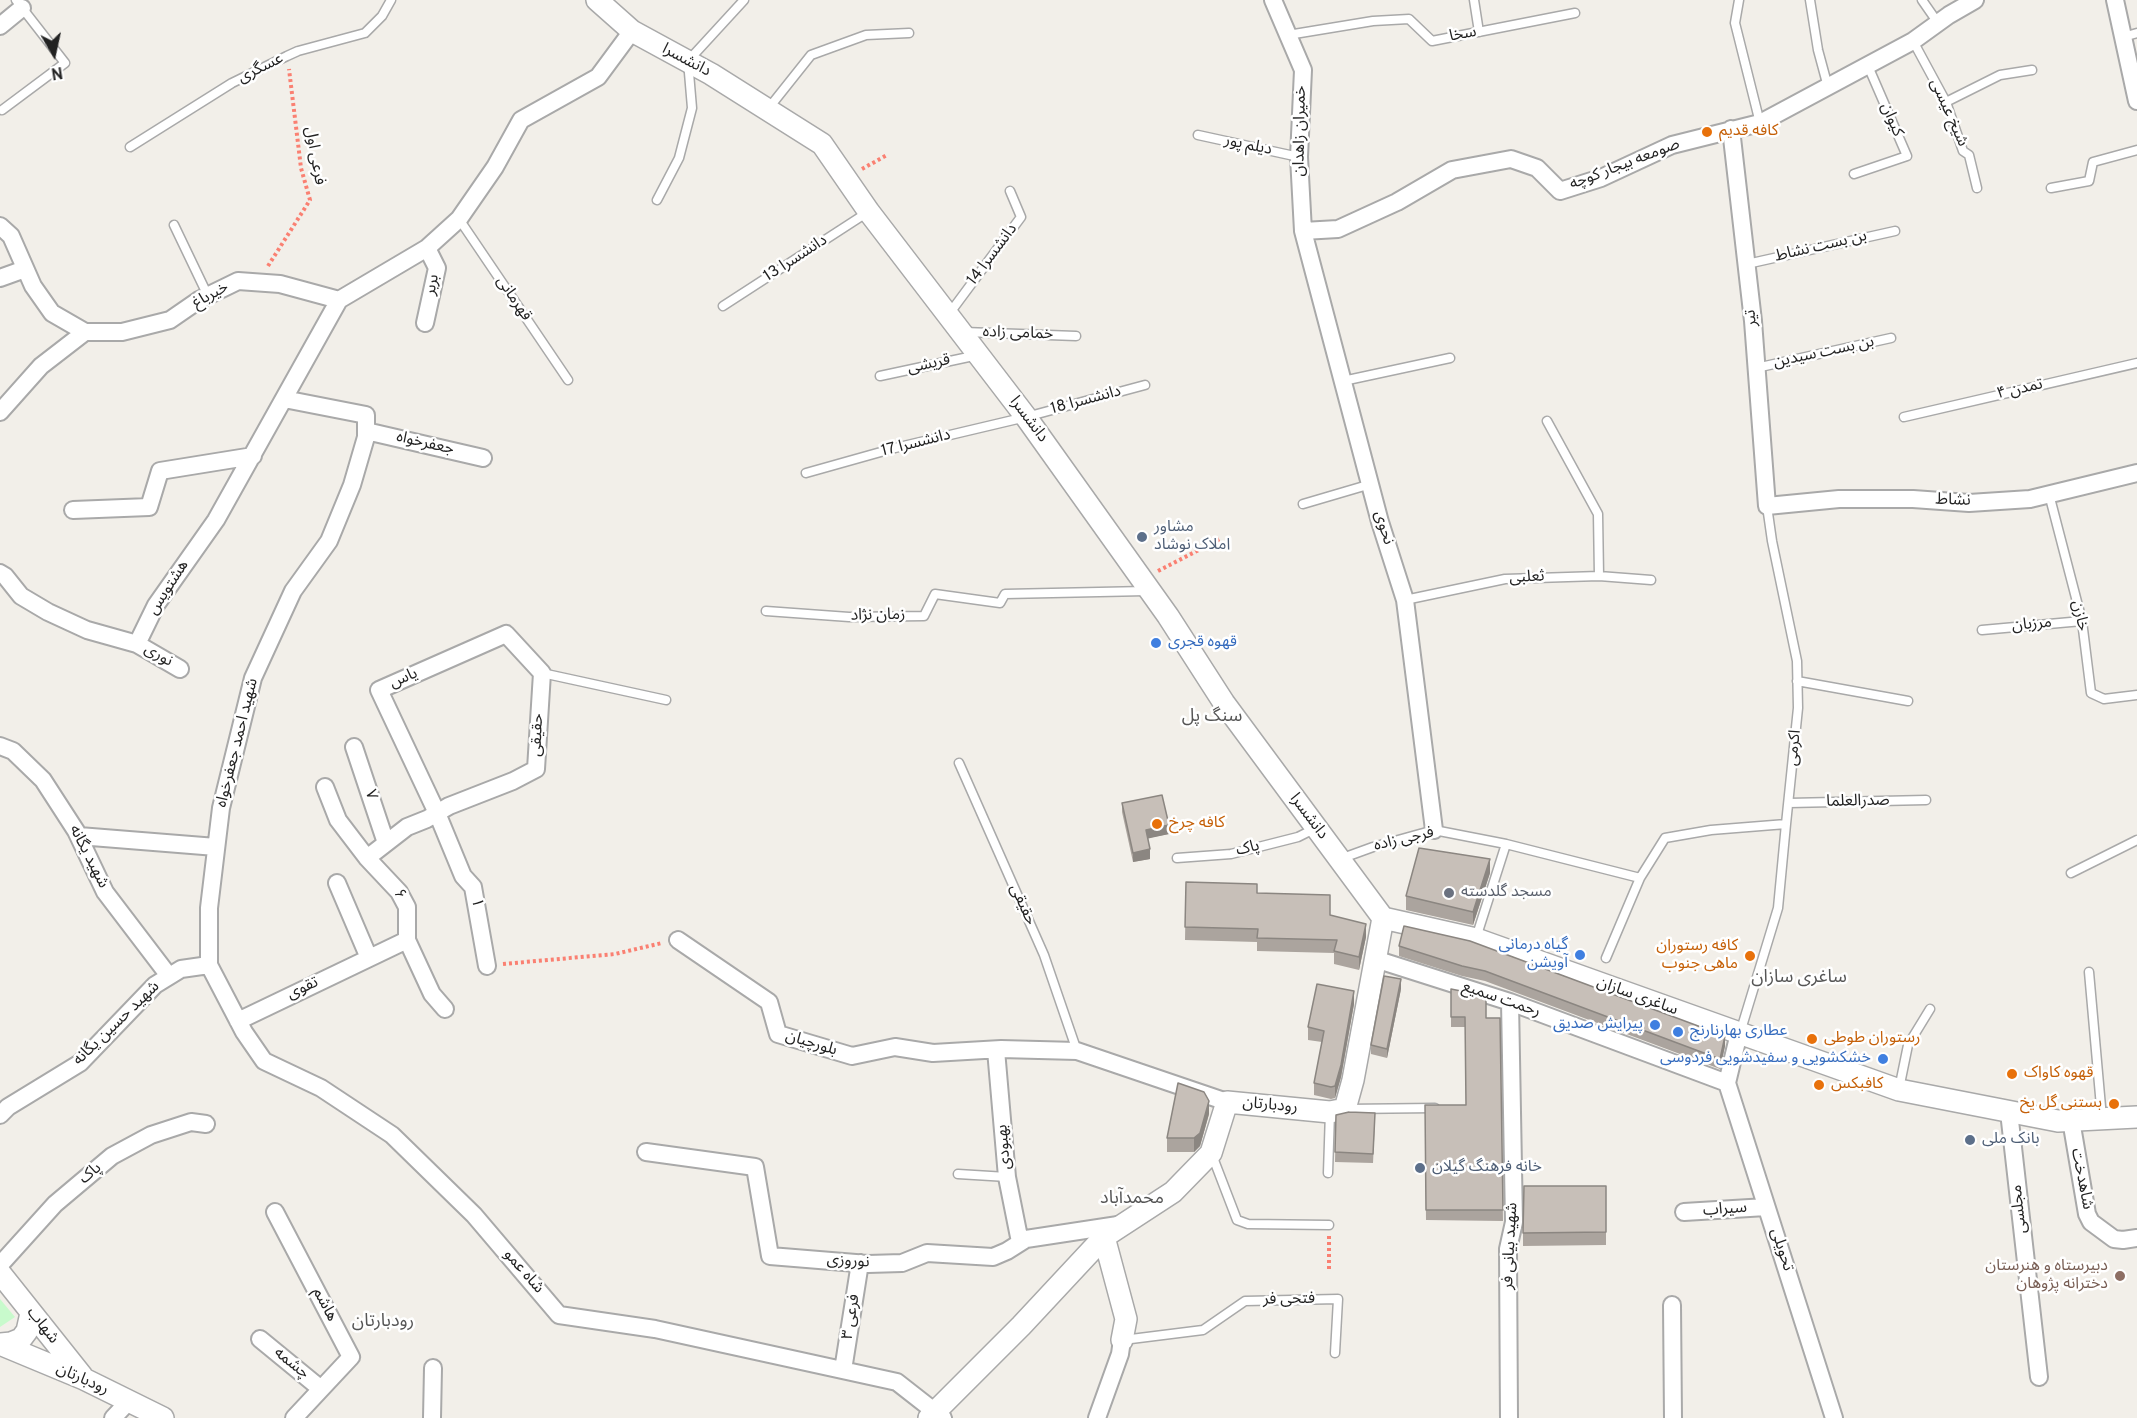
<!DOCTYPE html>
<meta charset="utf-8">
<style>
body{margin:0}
#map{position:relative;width:2137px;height:1418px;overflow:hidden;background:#f2efe9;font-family:Overpass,sans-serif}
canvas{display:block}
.north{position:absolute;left:24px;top:24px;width:60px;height:60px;-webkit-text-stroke:4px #fff;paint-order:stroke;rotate:171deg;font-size:16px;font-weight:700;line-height:24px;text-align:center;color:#222}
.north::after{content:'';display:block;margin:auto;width:21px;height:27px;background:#222;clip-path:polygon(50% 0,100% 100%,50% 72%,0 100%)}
</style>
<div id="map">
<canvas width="2137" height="1418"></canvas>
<div class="north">N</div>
</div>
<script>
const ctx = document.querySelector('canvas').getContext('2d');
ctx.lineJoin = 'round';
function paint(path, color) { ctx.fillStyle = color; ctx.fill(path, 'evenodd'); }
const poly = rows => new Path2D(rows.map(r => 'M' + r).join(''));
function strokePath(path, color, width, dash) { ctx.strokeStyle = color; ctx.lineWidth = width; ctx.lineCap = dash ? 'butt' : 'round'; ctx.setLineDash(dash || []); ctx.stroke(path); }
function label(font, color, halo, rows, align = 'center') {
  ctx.font = font + ' Overpass,"Noto Sans Arabic",sans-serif'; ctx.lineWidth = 5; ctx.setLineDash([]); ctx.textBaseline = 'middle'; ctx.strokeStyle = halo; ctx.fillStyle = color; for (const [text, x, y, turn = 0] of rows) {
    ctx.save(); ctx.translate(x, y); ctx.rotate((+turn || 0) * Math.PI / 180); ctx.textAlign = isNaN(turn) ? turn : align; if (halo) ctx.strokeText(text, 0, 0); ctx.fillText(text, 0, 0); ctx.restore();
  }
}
const park = poly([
 [0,1299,15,1317,0,1327]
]);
const path = poly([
 [862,169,887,155],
 [268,266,310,200,301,168,289,69],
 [1158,571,1220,539],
 [503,964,615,954,662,943],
 [1329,1236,1329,1271]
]);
const service = poly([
 [1474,0,1479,32],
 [1739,0,1735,23,1760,123],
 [1810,0,1818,50,1828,87],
 [1922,0,1938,23],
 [1288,35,1373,21,1409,19,1432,41,1575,13],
 [2123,37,2137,33],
 [1913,41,1946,102,1963,151,1969,155,1977,188],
 [1946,102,2000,75,2032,70],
 [768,109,811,55,866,35,909,33],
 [2,110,65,63,16,0],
 [1198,135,1299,157],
 [130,147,232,83,287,56,298,51,365,33,382,16,391,0],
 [1854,174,1907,156,1868,66],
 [2051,188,2089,181,2093,162,2137,150],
 [657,200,679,158,692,108,688,61,744,0],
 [459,219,568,380],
 [174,225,208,296],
 [1747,264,1895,231],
 [723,306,868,212],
 [949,314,1021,217,1010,191],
 [964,332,1076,336],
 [1756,368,1891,338],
 [880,376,978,355],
 [1343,381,1450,358],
 [1904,417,2137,363],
 [1547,421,1598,514,1599,576],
 [806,473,895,448,1026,417,1145,385],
 [2049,494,2082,621,2091,693,2104,699,2137,695],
 [1303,504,1371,484],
 [1405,600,1505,579,1599,576,1651,580],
 [766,611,849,617,924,616,935,594,1000,603,1005,594,1146,591],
 [1982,630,2082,621],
 [542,673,666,700],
 [1797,681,1908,701],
 [959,763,1044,955,1077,1051],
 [1789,803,1926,800],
 [1177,858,1231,854,1298,837,1316,828],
 [1340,859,1373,847,1434,830,1506,844,1640,878],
 [2071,873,2137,840],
 [1476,938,1506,844],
 [1606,958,1640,878,1665,838,1711,830,1786,824,1798,708,1797,661,1772,541,1767,506],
 [2089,972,2102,1118],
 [1740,1033,1778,908,1786,824],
 [1899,1089,1908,1045,1930,1009],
 [1346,1109,1435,1108],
 [1212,1155,1237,1220,1248,1224,1329,1225],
 [1328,1173,1330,1112],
 [958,1174,1007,1177],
 [1123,1340,1203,1330,1245,1301,1338,1299,1335,1353]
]);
const minor = poly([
 [1273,0,1303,70,1299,157,1303,231,1380,522,1405,600,1434,830],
 [2115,0,2137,101],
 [0,26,22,8],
 [1731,129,1753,321,1767,506,1839,499,1913,499,1969,503,2030,499,2137,473],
 [0,226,11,236,33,286,52,313,85,332,122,332,170,320,199,300,238,281,280,284,339,300],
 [1303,231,1338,229,1397,202,1452,170,1511,159,1537,168,1560,191,1601,178,1672,145,1760,123,1913,41,1949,15,1975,0],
 [0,278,25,269],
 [425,323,437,268,427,248],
 [284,399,366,415,366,437,352,485,329,541,293,591,253,678,221,808,209,908,209,965,244,1032,264,1061,321,1088,392,1135,474,1215,559,1315,655,1329,897,1382,943,1418],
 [0,412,41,366,85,332],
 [366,431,483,458],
 [73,510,149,507,160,471,253,456],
 [0,573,5,576,21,596,48,612,87,630,137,644,180,669],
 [137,644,156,605,216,520,339,300,427,248,459,219,495,167,521,120,598,77,632,31],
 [0,746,13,751,43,780,76,831,105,892,169,976],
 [354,747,386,843],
 [325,787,338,820,367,858,399,892,407,907,407,940],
 [79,836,216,847],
 [367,858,407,827,427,819,437,813,449,806,513,781,536,769,542,673,506,634,379,690,437,813,463,876,473,887,487,966],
 [337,883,369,958],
 [678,940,769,1002,778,1034,852,1056,895,1047,933,1053,1001,1049,1077,1051,1227,1102],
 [1375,959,1510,1002,1727,1083],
 [238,1021,407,940,432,994,445,1009],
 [996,1050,1007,1177,1020,1242],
 [1727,1083,1834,1418],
 [1727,1083,1739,1033],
 [2009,1112,2039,1377],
 [0,1115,8,1107,80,1063,155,985,181,969,209,965],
 [2071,1120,2087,1214,2091,1222,2114,1239,2123,1240,2137,1238],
 [646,1152,755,1167,770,1256,868,1264,902,1263,927,1253,993,1257,1007,1251,1026,1239,1118,1225],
 [275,1212,351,1357,294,1418],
 [1684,1212,1766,1207],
 [0,1265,55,1204,112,1156,151,1135,191,1122,206,1124],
 [1672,1305,1673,1418],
 [260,1339,321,1389],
 [843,1370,860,1263],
 [113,1418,129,1401],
 [432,1418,433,1368],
 [1097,1418,1120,1354,1122,1340],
 [1509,1418,1508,1249,1514,1222,1510,1002]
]);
const tertiary = poly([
 [597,0,632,31,711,74,822,144,869,212,1026,417,1168,616,1224,703,1383,918],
 [1383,918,1476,939,1899,1090,2058,1121,2137,1117],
 [1104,1237,1126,1319,1122,1340],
 [0,1273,82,1376],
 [0,1344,84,1379,163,1418],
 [0,1344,11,1343,21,1339,27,1331,31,1313],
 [929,1418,1021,1326,1104,1237,1173,1192,1211,1153,1227,1102,1330,1112,1345,1109,1353,1080,1383,918]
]);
const wall = poly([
 [1122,803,1169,834,1148,838,1150,859,1133,862,1122,812],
 [1490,873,1473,925,1406,910,1406,896],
 [1186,882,1257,893,1330,916,1366,937,1359,970,1334,964,1334,953,1257,951,1257,942,1185,940],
 [1404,926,1725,1046,1720,1069,1485,981,1462,976,1399,956,1399,946],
 [1401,989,1387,1058,1371,1054,1371,1045],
 [1451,989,1486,1018,1500,1018,1503,1221,1426,1220,1425,1105,1466,1105,1465,1027,1451,1027],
 [1354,1004,1341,1077,1335,1098,1331,1099,1314,1095,1314,1083,1322,1042,1308,1040,1308,1027],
 [1209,1114,1200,1146,1194,1152,1167,1152,1167,1138],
 [1336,1115,1375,1122,1373,1163,1335,1162],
 [1606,1186,1606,1245,1523,1246,1523,1233]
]);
const shadedWall = poly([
 [1169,825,1169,834,1146,839,1146,830],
 [1150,849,1150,859,1133,862,1133,853],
 [1490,859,1490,873,1473,925,1473,912],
 [1366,924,1366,937,1359,970,1359,957],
 [1401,979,1401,989,1387,1058,1387,1049],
 [1354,991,1354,1004,1341,1077,1335,1098,1335,1086],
 [1725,1036,1725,1046,1720,1069,1720,1059],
 [1209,1101,1209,1114,1200,1146,1194,1152,1194,1138]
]);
const building = poly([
 [1162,795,1169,825,1146,830,1150,849,1133,853,1122,803,1162,795],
 [1419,848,1490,859,1473,912,1406,896,1419,848],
 [1186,882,1257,884,1257,893,1330,895,1330,915,1366,924,1359,957,1334,951,1337,940,1257,938,1258,929,1185,927,1186,882],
 [1404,926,1470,941,1725,1036,1720,1059,1485,971,1462,966,1399,946,1404,926],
 [1384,976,1401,979,1387,1049,1371,1045,1384,976],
 [1317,984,1354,991,1341,1065,1335,1086,1331,1087,1314,1083,1324,1031,1308,1027,1317,984],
 [1451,989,1486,996,1486,1018,1500,1018,1503,1210,1426,1210,1425,1105,1466,1105,1465,1017,1451,1017,1451,989],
 [1178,1083,1204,1092,1209,1101,1200,1133,1194,1138,1167,1138,1178,1083],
 [1349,1112,1375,1113,1373,1154,1335,1152,1336,1115,1349,1112],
 [1524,1186,1606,1186,1606,1232,1523,1233,1524,1186]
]);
const markers = [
 [1707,132,6,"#e8710a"],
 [1142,537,6,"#5c6f8a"],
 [1156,643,6,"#3f7fe0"],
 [1157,824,6,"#e8710a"],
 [1449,893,6,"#6b7280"],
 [1580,955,6,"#3f7fe0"],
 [1750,956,6,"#e8710a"],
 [1655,1025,6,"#3f7fe0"],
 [1678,1032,6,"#3f7fe0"],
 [1812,1039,6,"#e8710a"],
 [1883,1059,6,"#3f7fe0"],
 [2012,1074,6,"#e8710a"],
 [1819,1085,6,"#e8710a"],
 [2114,1104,6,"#e8710a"],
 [1970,1140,6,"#5c6f8a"],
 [1420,1168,6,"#5c6f8a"],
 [2120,1276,6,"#8d6e63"]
];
const streetNames = [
 ["سخا",1463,35,-11],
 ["دانشسرا",686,61,28],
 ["عسگری",261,69,-26],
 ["شیخ عیسی",1948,113,66],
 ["کیوان",1891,120,67],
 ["خمیران زاهدان",1301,131,-89],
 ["دیلم پور",1248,146,12],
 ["فرعی اول",314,156,80],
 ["صومعه بیجار کوچه",1625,165,-21],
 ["بن بست نشاط",1821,247,-13],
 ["دانشسرا 14",993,255,-53],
 ["دانشسرا 13",796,259,-33],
 ["بربر",433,285,-79],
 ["خیرباغ",211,296,-29],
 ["قهرمانی",513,299,56],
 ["تیر",1752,318,-96],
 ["خمامی زاده",1018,334,2],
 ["بن بست سیدین",1824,353,-12],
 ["قریشی",929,365,-12],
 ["تمدن ۴",2020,390,-13],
 ["دانشسرا 18",1086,401,-15],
 ["دانشسرا",1028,420,53],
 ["جعفرخواه",425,444,13],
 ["دانشسرا 17",916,444,-14],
 ["نشاط",1953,501,2],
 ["نحوی",1383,528,73],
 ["ثعلبی",1527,578,-3],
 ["هشتویس",169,588,-57],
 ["زمان نژاد",878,616,-1],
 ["خازن",2079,616,78],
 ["مرزبان",2032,625,-5],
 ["نوری",158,656,30],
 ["یاس",404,679,-23],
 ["حقیقی",538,735,-87],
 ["شهید احمد جعفرخواه",238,743,-76],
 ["اکرمی",1795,748,-85],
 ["۷",370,795,71],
 ["صدرالعلما",1858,802,-1],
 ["دانشسرا",1308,817,53],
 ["فرجی زاده",1404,840,-13],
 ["پاک",1248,849,-13],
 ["شهید یگانه",88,857,63],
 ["۶",399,895,55],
 ["۱",476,903,80],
 ["حقیقی",1022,905,66],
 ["تقوی",303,989,-25],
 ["ساغری سازان",1637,997,20],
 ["رحمت سمیع",1501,1000,19],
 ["شهید حسین یگانه",117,1024,-44],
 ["بلورچیان",811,1044,17],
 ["رودبارتان",1270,1106,5],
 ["بهبودی",1005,1147,-95],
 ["پاک",91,1174,-40],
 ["شاهدخت",2081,1179,79],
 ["مجلسی",2020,1209,-96],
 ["سیراب",1725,1210,-4],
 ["شهید بیانی فر",1511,1246,-87],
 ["تحویلی",1781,1250,72],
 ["نوروزی",848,1262,4],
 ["شاه عمو",523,1272,49],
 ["فتحی فر",1289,1300,-1],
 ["هاشم",324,1305,62],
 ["فرعی ۳",852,1317,-81],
 ["شهاب",42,1326,52],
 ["چشمه",291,1364,39],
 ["رودبارتان",82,1380,24]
];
const foodNames = [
 ["کافه قدیم",1719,132],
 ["کافه چرخ",1169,824],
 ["کافه رستوران",1738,947,"right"],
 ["ماهی جنوب",1738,965,"right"],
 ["رستوران طوطی",1824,1039],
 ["قهوه کاواک",2024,1074],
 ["کافبکس",1831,1085],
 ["بستنی گل یخ",2102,1104,"right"]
];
const serviceNames = [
 ["مشاور",1154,528],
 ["املاک نوشاد",1154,546],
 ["بانک ملی",1982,1140],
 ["خانه فرهنگ گیلان",1432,1168]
];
const shopNames = [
 ["قهوه قجری",1168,643,"left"],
 ["گیاه درمانی",1568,946],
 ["آویشن",1568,964],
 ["پیرایش صدیق",1643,1025],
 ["عطاری بهارنارنج",1690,1032,"left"],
 ["خشکشویی و سفیدشویی فردوسی",1871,1059]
];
const worshipNames = [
 ["مسجد گلدسته",1461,893]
];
const educationNames = [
 ["دبیرستاه و هنرستان",2108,1267],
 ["دخترانه پژوهان",2108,1285]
];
const neighbourhoodNames = [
 ["سنگ پل",1212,717],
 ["ساغری سازان",1799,978],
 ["محمدآباد",1132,1199],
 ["رودبارتان",383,1322]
];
paint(park, '#c8facc');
strokePath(service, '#a9a9a9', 11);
strokePath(minor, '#a9a9a9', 20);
strokePath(tertiary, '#a9a9a9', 24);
strokePath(path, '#fa8072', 4, [3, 3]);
strokePath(service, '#fff', 8);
strokePath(minor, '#fff', 16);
strokePath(tertiary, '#fff', 21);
paint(wall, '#aba49e');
paint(shadedWall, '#8b8681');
paint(building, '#c7bfb8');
strokePath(building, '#8b8681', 1.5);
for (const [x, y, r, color] of markers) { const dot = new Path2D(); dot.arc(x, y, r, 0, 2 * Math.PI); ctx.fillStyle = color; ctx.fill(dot); strokePath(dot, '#fff', 2); }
label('16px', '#222', '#fff', streetNames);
label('16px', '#c56008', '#fff', foodNames, 'left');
label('16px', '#4e5e75', '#fff', serviceNames, 'left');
label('16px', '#366cbe', '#fff', shopNames, 'right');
label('16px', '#5b616d', '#fff', worshipNames, 'left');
label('16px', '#785e54', '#fff', educationNames, 'right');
label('18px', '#555', '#fff', neighbourhoodNames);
</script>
